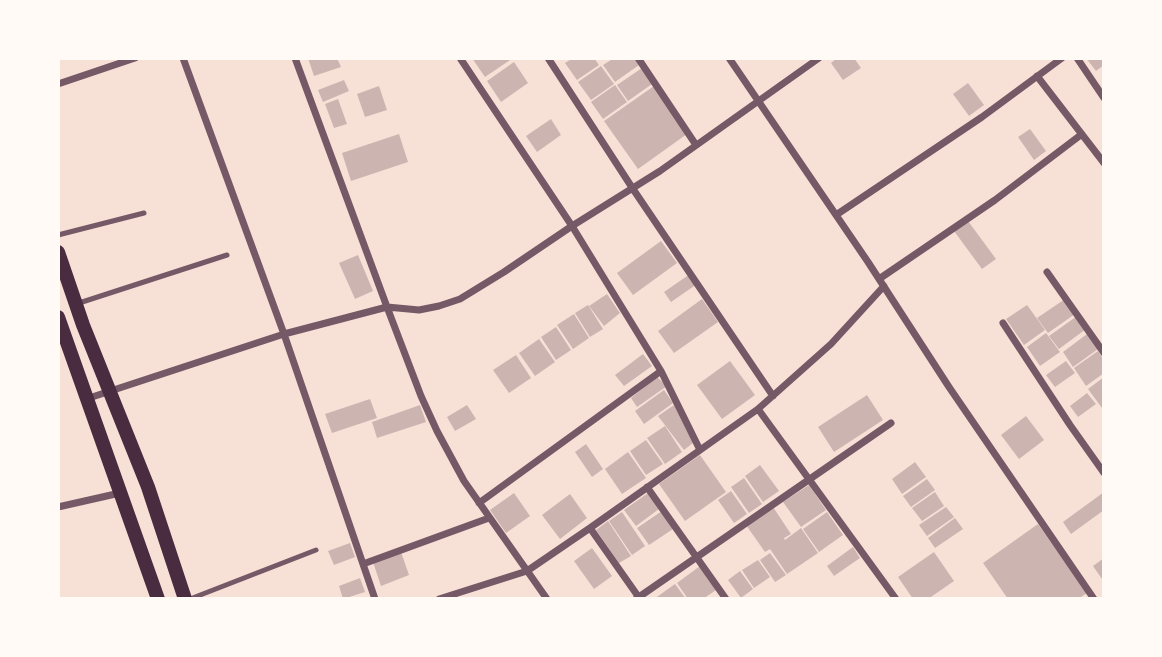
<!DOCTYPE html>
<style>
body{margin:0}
#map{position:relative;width:1162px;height:657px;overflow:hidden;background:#f7e1d7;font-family:"Varela Round",sans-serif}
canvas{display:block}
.frame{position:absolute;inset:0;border:60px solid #fffaf5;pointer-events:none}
</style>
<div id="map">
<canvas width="1162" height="657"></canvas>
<div class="frame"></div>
</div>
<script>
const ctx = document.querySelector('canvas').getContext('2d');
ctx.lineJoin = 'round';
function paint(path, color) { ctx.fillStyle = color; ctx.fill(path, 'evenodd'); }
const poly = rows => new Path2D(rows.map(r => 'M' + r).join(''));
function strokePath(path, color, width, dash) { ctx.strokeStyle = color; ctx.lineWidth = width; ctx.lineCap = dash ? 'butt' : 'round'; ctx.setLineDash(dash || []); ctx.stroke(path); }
const building = poly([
 [308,58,337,58,341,67,314,76],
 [472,58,513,58,485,77],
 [573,58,594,58,599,65,577,80,565,63],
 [614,58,634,58,639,65,615,82,603,65],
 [837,58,854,58,861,68,843,80,831,63],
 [1086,58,1104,58,1104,65,1096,71],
 [514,62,528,83,501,102,487,81],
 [601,66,614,84,591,100,578,82],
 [642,68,652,84,628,101,617,85],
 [344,80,349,91,323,102,318,90],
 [968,83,984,105,969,116,953,94],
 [615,85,627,102,603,119,591,102],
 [379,86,387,110,365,117,357,94],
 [654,86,687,134,638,169,604,121],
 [338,99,347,124,334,128,325,104],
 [551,119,561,135,537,152,526,136],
 [1030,129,1046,151,1034,160,1018,137],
 [399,134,408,162,351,181,342,153],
 [968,221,996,259,982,269,954,231],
 [661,241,677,263,633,295,617,273],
 [358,255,373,291,355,299,339,263],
 [690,274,697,284,671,302,664,292],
 [607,294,620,313,604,326,589,306],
 [702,299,718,322,674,353,658,331],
 [1065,299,1075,314,1048,333,1037,318],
 [588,305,603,329,590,337,575,313],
 [1027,305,1045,330,1024,345,1006,319],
 [574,314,589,338,573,349,557,325],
 [1077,316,1086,329,1059,349,1049,336],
 [556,327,571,350,556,360,541,337],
 [1046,333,1060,352,1040,366,1027,347],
 [1087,334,1098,349,1073,367,1063,352],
 [539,339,555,362,535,376,519,353],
 [1098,351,1104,360,1104,373,1086,386,1074,368],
 [643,354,652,366,624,386,615,375],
 [516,355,531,378,509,393,493,370],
 [730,361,755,395,722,419,697,385],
 [1066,361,1075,373,1055,387,1046,375],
 [657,377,667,386,637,407,631,398],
 [1104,377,1104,407,1102,408,1088,389],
 [664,390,673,403,644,424,635,411],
 [1087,393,1096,404,1078,417,1070,406],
 [867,395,883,420,834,452,818,427],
 [370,399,377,418,332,433,325,414],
 [420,405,426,422,377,438,372,422],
 [467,405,476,419,455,431,447,417],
 [674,405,693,443,684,450,658,416],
 [1026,416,1044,440,1019,459,1001,435],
 [665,426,682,452,665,464,647,438],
 [646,440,663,464,646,475,630,451],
 [586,444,603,469,592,477,575,452],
 [628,452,646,478,622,494,605,469],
 [700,455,726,492,685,521,659,484],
 [915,462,926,477,902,494,892,479],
 [760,465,779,491,763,502,745,476],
 [744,478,762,504,749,513,731,487],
 [927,479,935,490,911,507,903,496],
 [809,485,826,510,801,527,783,502],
 [731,491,747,514,734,523,718,500],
 [935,492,944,506,922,521,912,508],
 [1104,492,1104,510,1071,534,1063,522],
 [514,493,530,516,506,533,490,510],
 [648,493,659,509,636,526,624,510],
 [570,494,587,518,560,539,542,515],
 [773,507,791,534,784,538,785,540,801,528,818,553,787,574,770,549,765,552,746,525],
 [946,507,954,517,927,536,919,525],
 [662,511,673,529,649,545,637,528],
 [622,512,645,546,632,555,609,521],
 [827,512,843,535,819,552,803,529],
 [955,518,963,529,935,548,928,538],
 [608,521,631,556,619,563,596,530],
 [1038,524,1087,593,1078,599,1008,599,983,563],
 [350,543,355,557,334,565,328,551],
 [853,547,860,558,834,576,827,566],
 [592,548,612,576,594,589,574,561],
 [401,552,409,575,381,586,373,562],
 [934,552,954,581,928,599,913,599,898,577],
 [770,553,786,575,775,582,760,560],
 [1104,558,1104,582,1093,566],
 [758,560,770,577,754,588,742,570],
 [700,566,716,590,703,599,688,599,677,583],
 [740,571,753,589,741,598,728,580],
 [360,578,365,592,343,599,339,586],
 [675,584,686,599,654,599]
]);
const service = poly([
 [58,235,144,213],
 [76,304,227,255],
 [190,599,316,550]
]);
const minor = poly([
 [183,58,284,334,375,599],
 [295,58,387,307,421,396,437,431,464,481,547,599],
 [460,58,572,226,661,371,700,450],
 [548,58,633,189,773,396],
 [638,58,696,145],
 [729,58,868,262,949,387,1094,599],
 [1077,58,1104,98],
 [1037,76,1104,163],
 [58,84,135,58],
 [836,215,982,117,1062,58],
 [1047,272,1104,353],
 [879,279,995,200,1082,134],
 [1003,323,1070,425,1104,473],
 [86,399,284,334,387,307,419,310,439,306,460,299,504,272,572,226,660,171,819,58],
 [758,409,896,599],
 [647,487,726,599],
 [479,503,661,371],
 [58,507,120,493],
 [590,528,640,599],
 [363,564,489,518],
 [439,599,527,571,590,528,758,409,831,344,884,286],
 [636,599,891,423]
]);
const secondary = poly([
 [58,252,83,325,148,487,185,599],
 [58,317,158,599]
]);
paint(building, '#ccb4b1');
strokePath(service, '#755966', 5);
strokePath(minor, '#755966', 7);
strokePath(secondary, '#4a2c40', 14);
</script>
